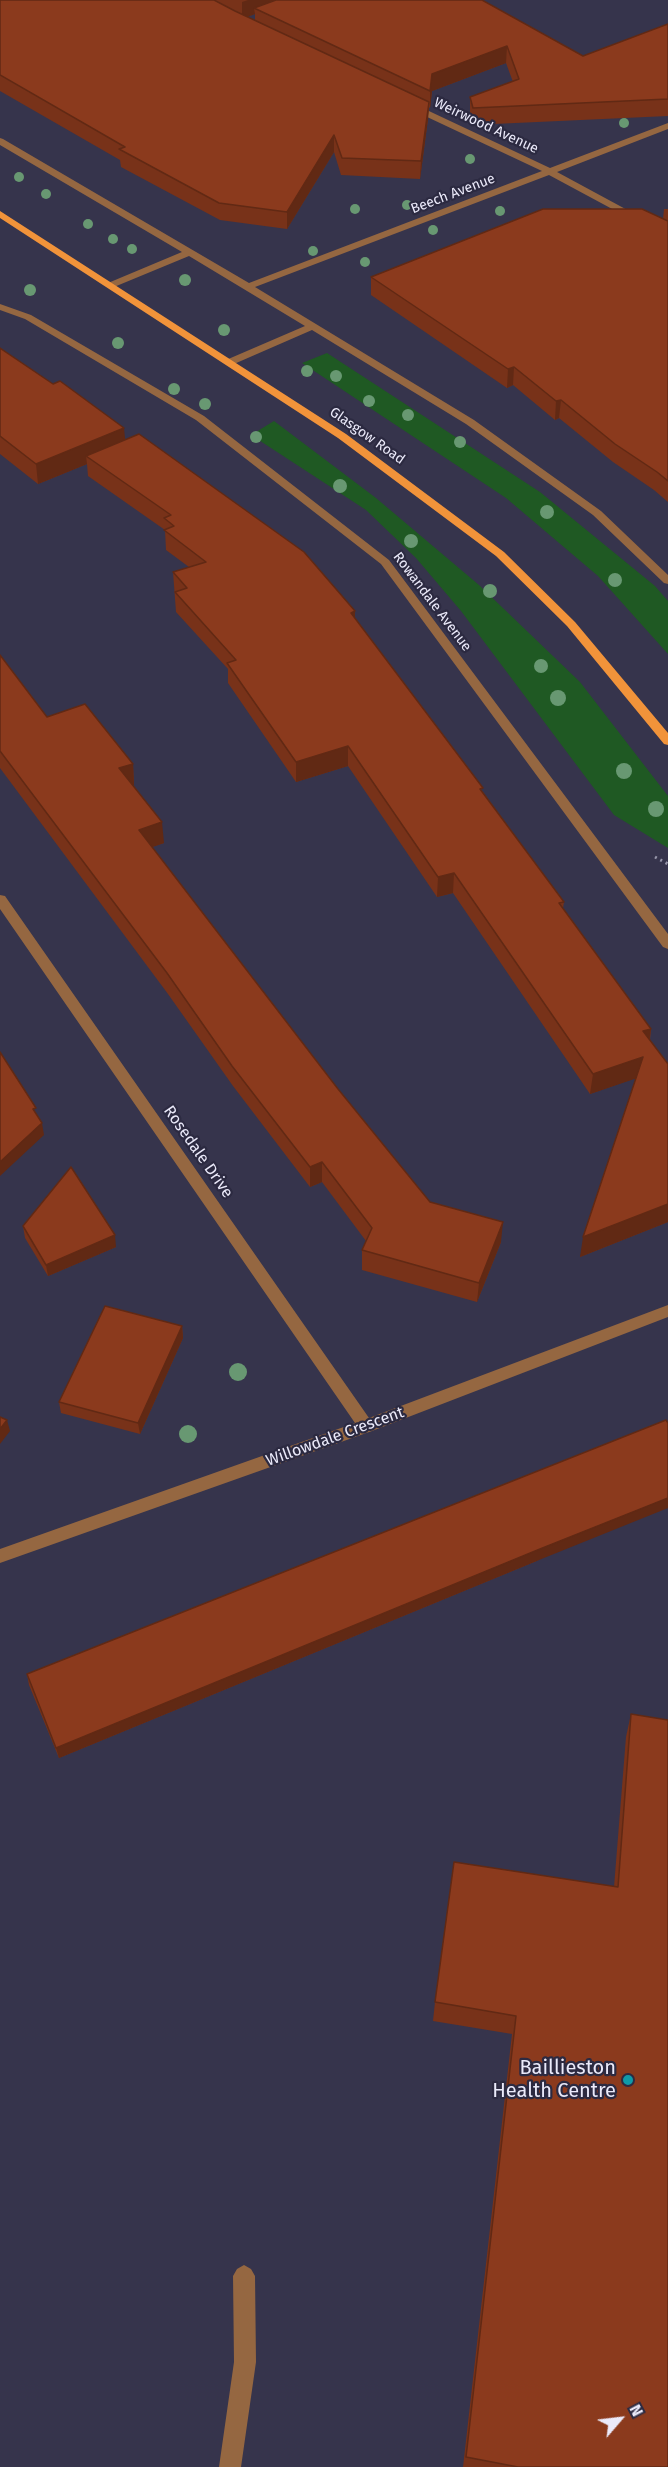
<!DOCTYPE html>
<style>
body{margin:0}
#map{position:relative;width:668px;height:2467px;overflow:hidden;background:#36344c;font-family:"Fira Sans",sans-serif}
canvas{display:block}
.north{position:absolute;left:590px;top:2389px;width:60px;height:60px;-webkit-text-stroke:4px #2c2a41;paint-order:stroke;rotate:62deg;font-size:16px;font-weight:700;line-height:24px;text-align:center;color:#ebeafa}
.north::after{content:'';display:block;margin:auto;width:21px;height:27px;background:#ebeafa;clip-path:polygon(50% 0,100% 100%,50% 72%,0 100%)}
</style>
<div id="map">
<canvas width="668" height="2467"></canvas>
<div class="north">N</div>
</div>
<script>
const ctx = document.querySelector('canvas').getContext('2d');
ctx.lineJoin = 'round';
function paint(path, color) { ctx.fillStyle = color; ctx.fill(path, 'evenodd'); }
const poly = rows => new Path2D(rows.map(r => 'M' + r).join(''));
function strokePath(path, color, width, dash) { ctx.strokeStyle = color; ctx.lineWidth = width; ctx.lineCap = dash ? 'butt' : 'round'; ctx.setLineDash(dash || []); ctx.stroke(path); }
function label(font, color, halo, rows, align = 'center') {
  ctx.font = font + ' "Fira Sans",sans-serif'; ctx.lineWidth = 4.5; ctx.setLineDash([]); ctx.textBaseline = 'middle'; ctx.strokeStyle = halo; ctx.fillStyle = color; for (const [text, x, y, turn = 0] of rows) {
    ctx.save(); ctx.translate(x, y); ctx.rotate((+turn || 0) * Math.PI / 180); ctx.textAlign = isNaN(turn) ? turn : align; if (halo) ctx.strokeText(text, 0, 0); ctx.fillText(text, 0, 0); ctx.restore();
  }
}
const green = poly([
 [327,353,540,492,655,586,668,601,668,654,598,576,506,498,302,363],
 [274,421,376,498,479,585,580,682,668,796,668,848,614,815,461,611,416,558,366,510,251,435]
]);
const path = poly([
 [655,857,668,864]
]);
const lane = poly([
 [244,2265,251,2269,255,2276,256,2362,241,2467,219,2467,234,2362,233,2276,237,2269,244,2265]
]);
const street = poly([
 [408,104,414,104,550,168,668,123,668,129,557,172,668,232,668,239,549,175,255,287,474,420,601,511,668,575,668,584,664,583,593,515,466,424,312,330,234,364,226,364,226,360,305,326,189,256,114,287,108,287,108,283,182,252,0,145,0,138,3,139,249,283,542,171,408,108,408,104],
 [0,304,31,315,204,416,389,560,668,934,668,949,663,947,381,564,196,420,25,319,0,310,0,304],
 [0,895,5,896,369,1418,668,1305,668,1317,372,1431,0,1563,0,1549,355,1423,0,909,0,895]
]);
const primary = poly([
 [0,211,346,434,504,552,575,622,668,733,668,745,664,744,567,626,496,556,338,438,0,218,0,211]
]);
const trees = [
 [624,123,5],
 [470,159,5],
 [19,177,5],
 [46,194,5],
 [407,205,5],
 [355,209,5],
 [500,211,5],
 [88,224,5],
 [433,230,5],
 [113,239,5],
 [132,249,5],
 [313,251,5],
 [365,262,5],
 [185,280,6],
 [30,290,6],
 [224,330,6],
 [118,343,6],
 [307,371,6],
 [336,376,6],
 [174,389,6],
 [369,401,6],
 [205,404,6],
 [408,415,6],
 [256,437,6],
 [460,442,6],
 [340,486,7],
 [547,512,7],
 [411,541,7],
 [615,580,7],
 [490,591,7],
 [541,666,7],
 [558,698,8],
 [624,771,8],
 [656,809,8],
 [238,1372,9],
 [188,1434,9]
];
const wall = poly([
 [0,0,482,0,583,56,668,24,668,116,472,125,470,115,470,97,513,82,506,63,432,91,430,108,429,107,428,119,420,179,341,175,334,152,287,229,220,220,121,167,120,160,0,91],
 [255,14,255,21,247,17],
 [664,209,668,209,668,502,654,490,613,462,559,418,555,420,513,385,507,388,371,295,371,277,663,219],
 [0,348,125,440,355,611,355,618,564,902,563,908,651,1029,650,1040,668,1064,668,1222,580,1257,636,1078,590,1094,453,893,437,897,348,766,296,782,228,683,228,669,176,612,173,572,189,567,166,550,165,530,88,476,87,464,38,484,0,454],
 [0,655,47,717,133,764,134,785,133,785,164,843,152,847,338,1089,430,1202,501,1242,477,1302,362,1270,362,1250,366,1241,322,1182,310,1187,233,1086,168,994,0,768],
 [23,1226,116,1247,48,1276,25,1238],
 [182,1326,183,1338,140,1434,61,1413,59,1402],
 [539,1560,59,1758,29,1685,27,1674],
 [631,1714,668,2467,463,2467,512,2034,433,2021,435,2002,614,1887,626,1737]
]);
const shadedWall = poly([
 [248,0,297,0,254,8,255,14,242,19,242,2],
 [507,46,506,63,432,91,430,108,430,91,432,74],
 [429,102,428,119,420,179,421,161],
 [334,135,334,152,287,229,287,212],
 [514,367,513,385,507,388,508,369],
 [561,400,559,418,555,420,556,401],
 [124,428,126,448,86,456,87,464,38,484,36,464],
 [355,611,355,631,351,613],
 [348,746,348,766,296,782,296,762],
 [133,764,134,785,121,789,119,768],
 [162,822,164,843,141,851,139,830],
 [454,873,453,893,437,897,438,877],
 [651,1029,648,1049,643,1031],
 [643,1057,640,1077,590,1094,593,1074],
 [42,1123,44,1135,0,1176,0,1162],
 [322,1162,322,1182,310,1187,310,1167],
 [668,1204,668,1222,580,1257,583,1237],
 [503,1222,501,1242,477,1302,479,1283],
 [115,1235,116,1247,48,1276,46,1265],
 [182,1326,183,1338,140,1434,138,1423],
 [7,1420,10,1431,0,1444,0,1429],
 [668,1498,668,1508,539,1560,59,1758,56,1748,540,1549]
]);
const building = poly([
 [0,0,214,0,235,11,429,102,421,161,342,158,334,135,287,212,219,203,119,149,125,147,0,75,0,0],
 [276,0,482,0,583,56,668,24,668,99,473,108,470,97,519,79,507,46,432,74,430,91,254,8,276,0],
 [543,209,642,209,668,221,668,481,657,472,615,444,561,400,556,401,514,367,508,369,371,277,543,209],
 [0,348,53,384,60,381,124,428,36,464,0,436,0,348],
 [139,434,304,552,355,611,351,613,483,788,480,789,564,902,559,903,651,1029,643,1031,668,1064,668,1204,583,1237,643,1057,593,1074,454,873,438,877,348,746,296,762,227,663,236,660,175,592,187,588,173,572,206,562,164,530,174,526,164,518,171,515,86,456,139,434],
 [0,655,47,717,85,704,133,764,119,768,162,822,139,830,338,1089,430,1202,503,1222,479,1283,362,1250,372,1228,322,1162,310,1167,232,1066,167,973,0,751,0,655],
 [0,1052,36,1108,33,1109,42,1123,0,1162,0,1052],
 [71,1167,115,1235,46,1265,23,1226,71,1167],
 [105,1306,182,1326,138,1423,59,1402,105,1306],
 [0,1417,7,1420,0,1429,0,1417],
 [666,1420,668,1423,668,1498,540,1549,56,1748,27,1674,666,1420],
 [631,1714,668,1720,668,2467,518,2467,466,2457,516,2016,435,2002,454,1862,618,1887,631,1714]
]);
const markers = [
 [628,2080,6,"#0f9aa8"]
];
const farStreetnames = [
 ["Weirwood Avenue",486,126,25],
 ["Beech Avenue",453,194,-21],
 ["Glasgow Road",367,436,35],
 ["Rowandale Avenue",432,602,53]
];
const streetNames = [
 ["Rosedale Drive",198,1152,55],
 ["Willowdale Crescent",335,1437,-20]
];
const nearPoinames = [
 ["Baillieston",616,2068],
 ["Health Centre",616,2091]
];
paint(green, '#1f5923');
strokePath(path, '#9695a9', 3, [2, 4]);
paint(lane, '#956741');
paint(street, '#956741');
paint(primary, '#f1933a');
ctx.fillStyle = '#689872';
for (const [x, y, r] of trees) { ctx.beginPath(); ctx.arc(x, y, r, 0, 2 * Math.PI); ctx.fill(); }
paint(wall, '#783219');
paint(shadedWall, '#612914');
paint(building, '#8b3a1d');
strokePath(building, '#612914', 1.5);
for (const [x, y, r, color] of markers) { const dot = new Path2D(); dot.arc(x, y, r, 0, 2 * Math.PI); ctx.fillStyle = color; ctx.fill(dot); strokePath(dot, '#2c2a41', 2); }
label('14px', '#ebeafa', '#2c2a41', farStreetnames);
label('16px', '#ebeafa', '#2c2a41', streetNames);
label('20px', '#ebeafa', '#2c2a41', nearPoinames, 'right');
</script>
